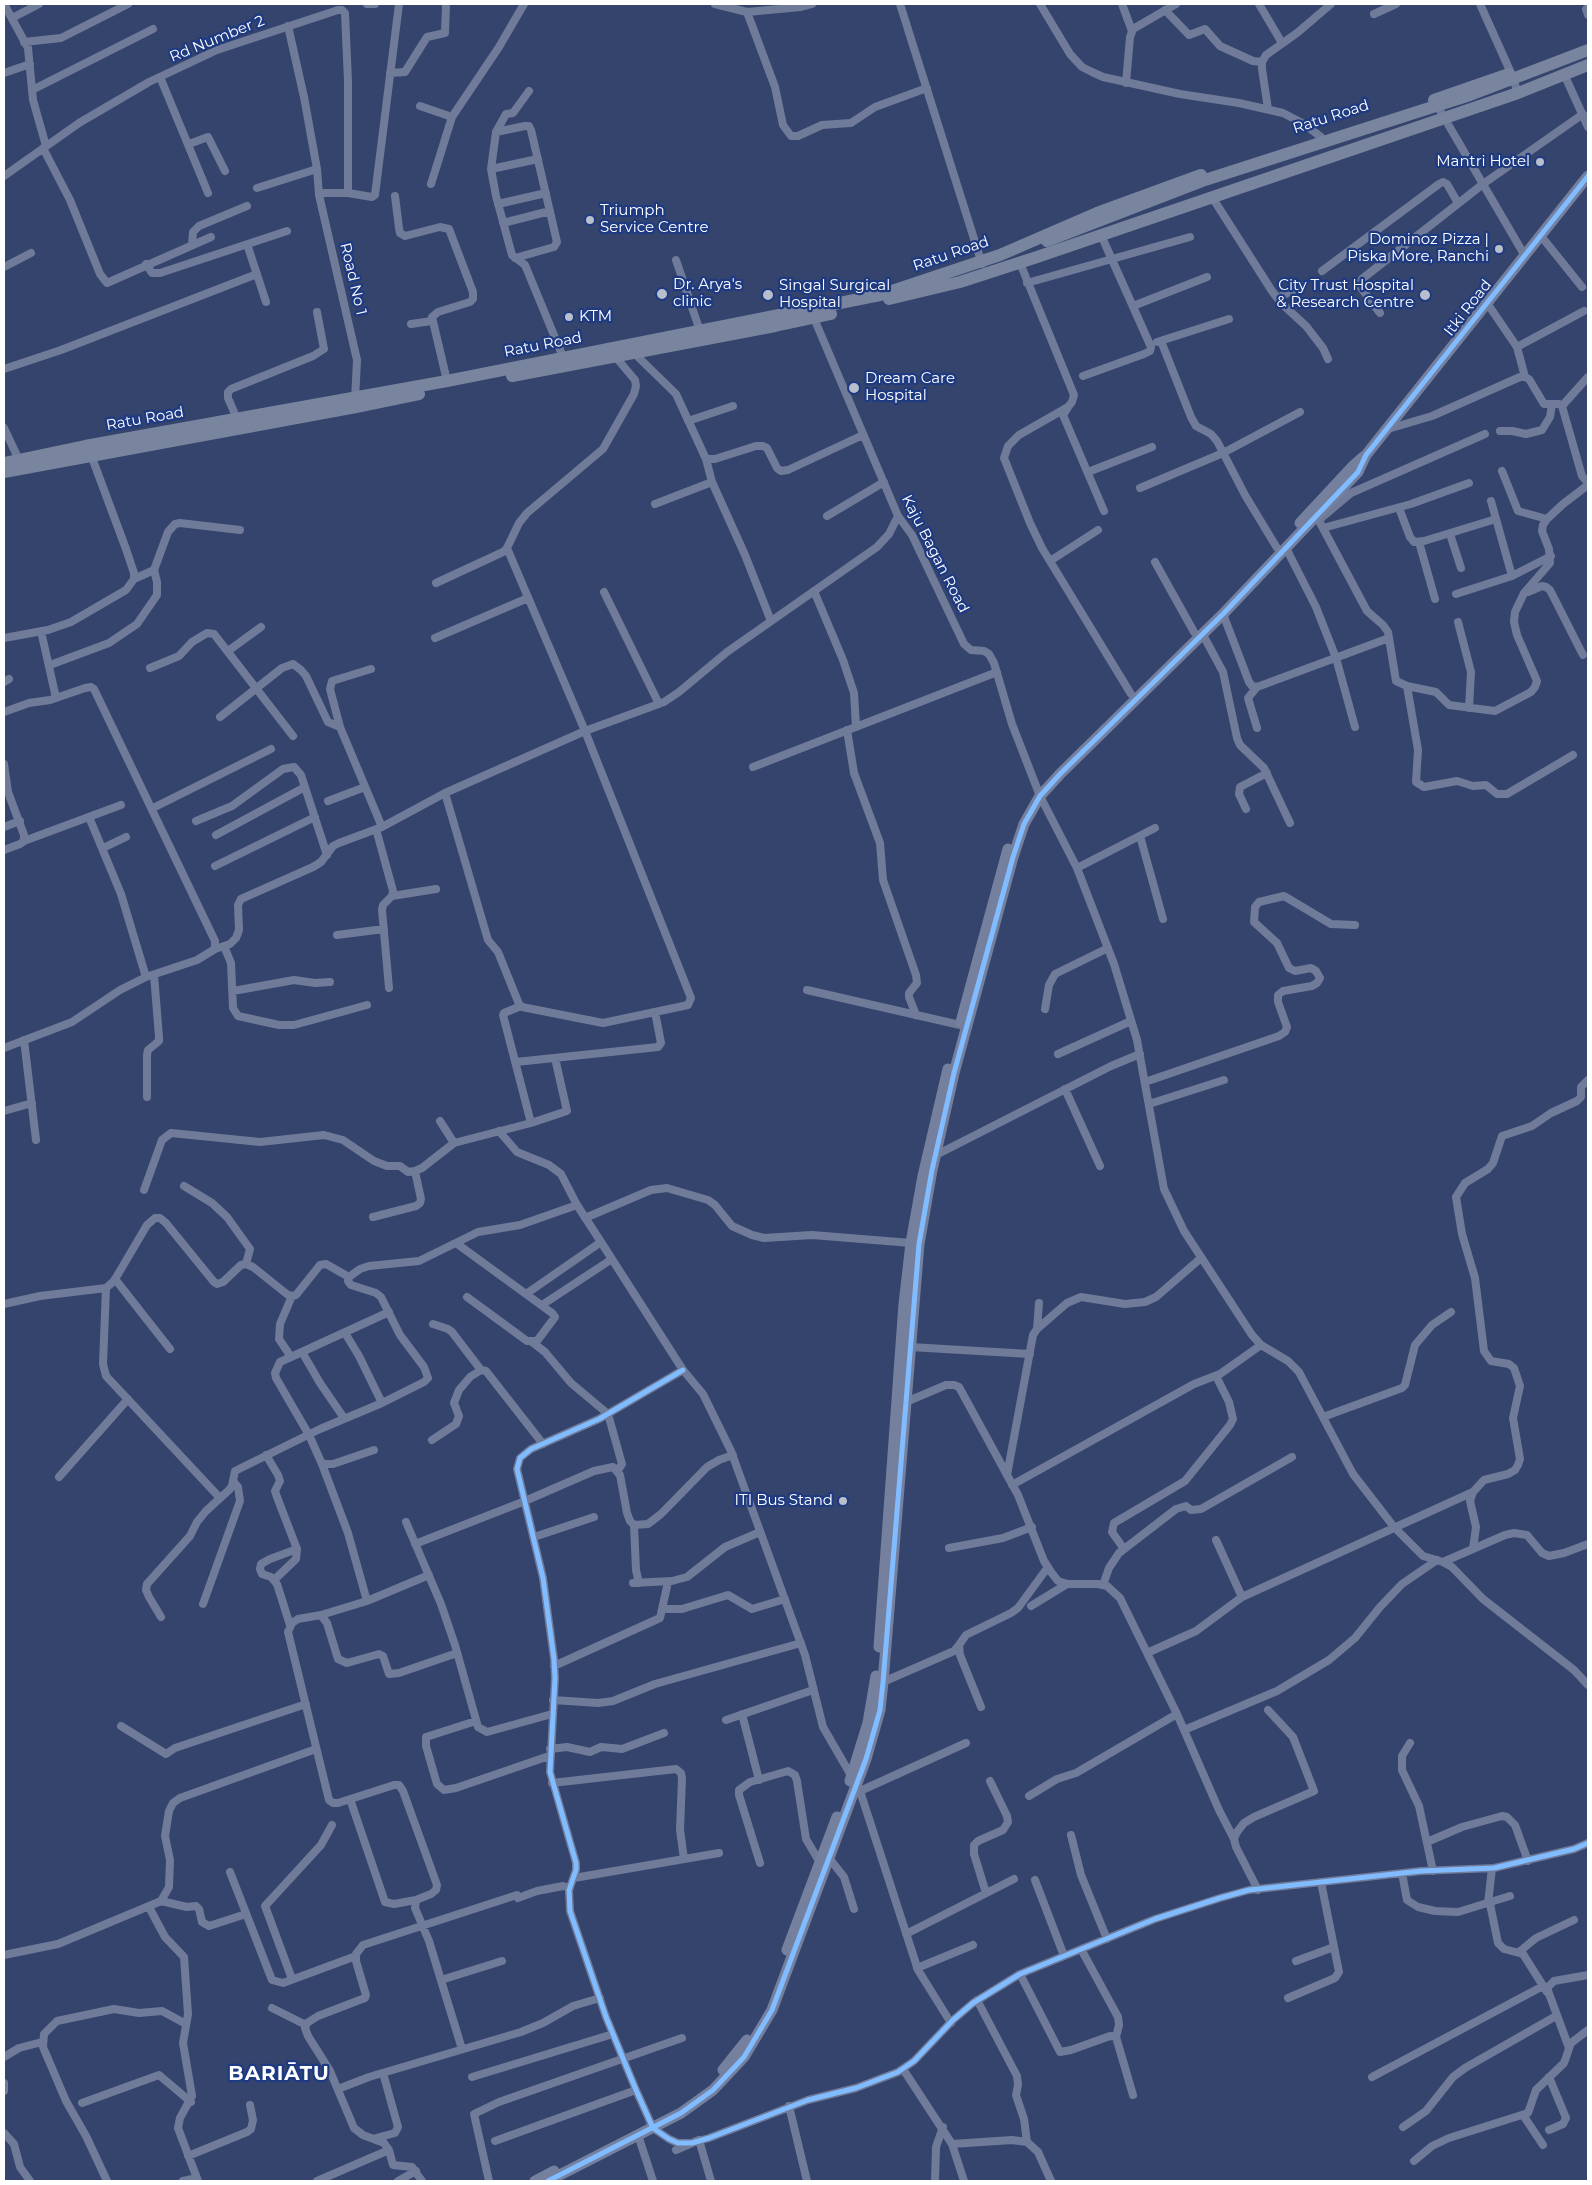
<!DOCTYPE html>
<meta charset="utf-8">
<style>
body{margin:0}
#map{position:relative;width:1592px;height:2185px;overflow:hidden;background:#34446c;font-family:Montserrat,sans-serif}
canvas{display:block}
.frame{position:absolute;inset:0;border:5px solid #fff;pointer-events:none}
</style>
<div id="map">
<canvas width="1592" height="2185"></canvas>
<div class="frame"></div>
</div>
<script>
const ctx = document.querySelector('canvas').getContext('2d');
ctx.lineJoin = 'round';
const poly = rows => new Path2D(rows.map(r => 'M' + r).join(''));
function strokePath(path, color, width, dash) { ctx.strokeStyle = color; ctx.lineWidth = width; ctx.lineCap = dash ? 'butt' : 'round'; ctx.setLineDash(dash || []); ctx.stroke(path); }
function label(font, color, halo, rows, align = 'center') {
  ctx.font = font + ' Montserrat,sans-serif'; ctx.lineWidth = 4.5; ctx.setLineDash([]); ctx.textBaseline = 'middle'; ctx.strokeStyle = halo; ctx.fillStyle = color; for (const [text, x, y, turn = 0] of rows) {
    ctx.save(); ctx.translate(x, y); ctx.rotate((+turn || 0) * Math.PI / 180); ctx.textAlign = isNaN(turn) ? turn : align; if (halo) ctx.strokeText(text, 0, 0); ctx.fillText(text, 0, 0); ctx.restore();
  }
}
const street = poly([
 [4,4,28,48,33,100,46,146],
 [367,4,375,4],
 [715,4,747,12,801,7,812,4],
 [900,4,982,264],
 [1040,4,1070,54,1082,67,1092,72,1103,77,1180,94,1239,103,1283,113,1304,124,1321,137],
 [1122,4,1132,31],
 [1259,4,1282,43],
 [1480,4,1511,73,1518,93],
 [1588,8,1586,9,1588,15],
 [1165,10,1189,35,1205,29,1220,46,1253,61,1262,62],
 [747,12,775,87,783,125,791,136,798,136,822,125,851,123,875,107,927,88],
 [1374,14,1396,4],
 [12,18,39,4],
 [24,42,61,38,128,4],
 [4,73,30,64],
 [390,73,405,72,427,37,445,33,446,4],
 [1564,74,1588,127],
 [160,77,208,193],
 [1126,83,1130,37,1133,29,1176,4],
 [32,90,153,29],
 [529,91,513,113,506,114,496,132,491,169,496,196,512,255,525,265,563,357],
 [1435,102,1525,256],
 [420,106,452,117],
 [1268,109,1262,69,1262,62,1266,55,1297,33,1331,4],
 [496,132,525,126,529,126,531,130,557,242,554,247,515,258],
 [189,144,208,137,225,171],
 [43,148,70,200,100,274,107,283,211,237],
 [317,169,319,195,357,360,355,400],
 [491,169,538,159],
 [4,176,79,123,149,82,217,50,338,10,342,10,345,13,348,81,348,193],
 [431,184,452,117,499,47,524,4],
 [257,188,317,169,304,97,288,26],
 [320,193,348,193,372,197,375,195,399,4],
 [395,196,399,228,400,233,405,236,440,227,449,229,473,292,473,299,470,302,438,312,432,317,447,381],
 [1212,197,1272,291,1281,303,1306,326,1323,348,1328,359],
 [498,204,546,193],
 [503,223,550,211],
 [1541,236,1582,287],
 [247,244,266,302],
 [192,245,193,232,199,226,247,206],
 [676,260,700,331],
 [1020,263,1074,395,1072,402,1068,407,1019,435,1008,446,1004,458,1030,523,1042,548,1131,694],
 [146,264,152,273,160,273,287,231],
 [4,267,31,253],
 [1322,271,1439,184,1443,182,1447,184,1458,203],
 [1027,283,1190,237],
 [1278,298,1301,286],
 [1487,303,1517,347],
 [1133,306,1207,277],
 [1380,313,1359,285,1362,279,1483,184,1583,114],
 [813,316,898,516,912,535,964,644,971,650,984,651,989,654,994,663,1012,724,1040,796,1077,868,1114,964,1137,1040,1164,1189,1184,1231,1252,1335,1261,1345,1288,1361,1299,1372,1353,1474,1394,1527,1423,1556,1443,1562,1452,1567,1483,1599,1574,1670,1588,1685],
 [411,324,432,321],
 [1161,341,1191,417,1196,426,1211,434,1217,441,1245,495,1277,548],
 [1157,342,1229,319],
 [635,354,676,394,706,459,715,459,756,446,763,446,767,448,777,468,781,471,788,470,863,435],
 [4,369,61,350,257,274],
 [1083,376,1144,354,1150,351,1151,347,1101,235],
 [1525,377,1517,347,1584,311],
 [1562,406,1588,377],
 [1067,409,1063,415,1104,511],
 [237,419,228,398,228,392,231,389,313,356,324,349,317,312],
 [688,421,733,406],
 [4,428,19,460],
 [1388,429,1432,416,1520,377,1525,377,1529,379,1544,404,1559,404,1562,406,1582,476,1588,483],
 [1500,431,1512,431,1526,434,1542,430,1550,417,1552,404],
 [706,459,712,482],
 [1502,471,1518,511,1547,519],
 [1088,472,1152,447],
 [1140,488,1223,453,1300,412],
 [1491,501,1512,576],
 [655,504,712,482,745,555,771,621],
 [1399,508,1410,537,1414,542,1424,541,1496,519],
 [827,516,884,482],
 [1317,517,1367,611,1383,625,1388,632,1396,681,1407,686,1436,692,1449,705,1495,711,1531,692,1535,687,1537,681,1517,635,1514,622,1515,612,1524,593,1550,563,1549,549,1542,531,1543,525,1547,519,1563,504,1588,485],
 [1319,520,1351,493,1485,434],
 [1323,528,1411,504,1469,483],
 [1450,534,1461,568],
 [1419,542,1435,599],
 [1286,548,1316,607,1336,658,1355,727],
 [1050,561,1098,530],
 [1155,562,1194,632],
 [134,579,154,570,168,532,175,524,180,523,240,530],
 [436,583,503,552,507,548,519,523,527,513,603,449,634,394,636,386,635,380,614,355],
 [814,591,843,660,854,693,856,727],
 [604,592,659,704],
 [1528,592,1542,586,1546,587,1550,590,1583,655],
 [1456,594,1512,576,1551,556],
 [1223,614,1249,682,1252,686,1257,687,1389,638],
 [1458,622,1471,672,1469,708],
 [41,631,56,698],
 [1202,633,1223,672,1237,738,1240,745,1264,768,1290,823],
 [4,638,48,630,71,622,126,590,134,579,134,573,126,549,91,455],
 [435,638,528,598],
 [228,651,261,627],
 [50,665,109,643,137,624,157,595,157,582,154,570],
 [150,668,179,656,192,642,207,633,214,634,293,736],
 [371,669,332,681,330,689,340,727,382,827],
 [4,682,9,679],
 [1407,686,1418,750,1416,782,1424,787,1457,781,1473,786,1486,785,1497,794,1507,794,1573,755],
 [1257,687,1248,698,1257,728],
 [4,712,29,703,50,700,85,688,91,687,94,689,215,941,215,949,197,960,146,977,120,990,72,1022,4,1048],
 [220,717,282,668,293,664,301,670,306,676,328,722,340,727],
 [847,730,854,773,880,843,883,880,916,975,917,983,909,993,909,997,916,1015],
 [4,764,8,792,24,835,24,841,20,844,4,850],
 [753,767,997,672],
 [445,793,488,940,498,952,519,1004,522,1007,603,1023,688,1005,691,998,585,731,507,548],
 [328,801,365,787],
 [153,808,271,749],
 [1246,809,1239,794,1240,787,1267,773],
 [89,817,121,894,146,977],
 [196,821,232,806,283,769,294,767,301,775,327,855],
 [4,827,20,821],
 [376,829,393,891,392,896,383,905,382,910,389,988],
 [216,835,305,787],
 [1140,836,1163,919],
 [24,841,121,805],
 [103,848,126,837],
 [215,866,315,817],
 [1077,868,1155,828],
 [392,896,436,889],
 [337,935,384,929],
 [224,946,231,963,233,1008,238,1016,279,1025,294,1025,367,1005],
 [215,949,230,944,236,938,239,930,238,905,241,899,313,867,321,862,333,846,339,843,382,827,445,793,585,731,664,702,679,692,727,652,877,547,889,534,898,516],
 [807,990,960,1025],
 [233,991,294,980,315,983,330,982],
 [521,1006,504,1013,503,1015,531,1123],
 [1045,1009,1049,985,1055,974,1108,948],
 [24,1040,36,1140],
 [1058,1054,1131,1021],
 [516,1062,658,1047,661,1043,655,1012],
 [1145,1082,1279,1036,1285,1032,1287,1027,1278,1002,1278,995,1283,991,1312,986,1317,983,1320,978,1316,971,1311,968,1295,971,1289,968,1277,943,1254,922,1255,907,1259,902,1284,896,1331,924,1355,925],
 [1065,1089,1100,1166],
 [147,1097,147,1055,148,1050,159,1041,159,1037,154,975],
 [1149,1104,1224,1080],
 [4,1111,32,1103],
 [440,1121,454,1143],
 [499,1131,517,1152,549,1165,561,1174,577,1205,601,1242,683,1370,703,1394,731,1451,805,1655,823,1727,860,1791,966,1743],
 [936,1155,1111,1066,1140,1054],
 [184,1186,212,1203,227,1217,250,1249,246,1264],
 [144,1190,162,1140,171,1133,260,1142,324,1135,343,1140,374,1161,387,1166,400,1166,408,1172,415,1171,422,1168,454,1143,531,1123,567,1111,555,1058],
 [373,1217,416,1206,420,1203,421,1199,415,1171],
 [585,1218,651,1190,667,1188,708,1200,715,1205,732,1226,752,1235,764,1238,812,1235,911,1243],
 [456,1243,552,1313,555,1317,537,1341,527,1341,467,1297],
 [115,1279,170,1349],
 [106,1288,103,1364,106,1376,220,1498],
 [526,1294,601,1242],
 [4,1304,40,1296,106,1288,114,1281,147,1225,155,1218,160,1218,166,1223,214,1282,217,1284,223,1282,241,1265,246,1264,253,1267,288,1295,292,1296,296,1295,320,1265,326,1264,349,1277],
 [542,1305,612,1259],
 [433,1324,448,1329,452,1332,481,1370],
 [1037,1329,1039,1303],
 [345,1333,359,1356,382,1403],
 [532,1342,545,1352,571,1383,608,1414,622,1464,618,1470],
 [910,1347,1030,1354],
 [302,1352,320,1383,344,1418],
 [291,1357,279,1339,280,1324,292,1296],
 [683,1370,599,1419,531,1449,520,1458,517,1469,543,1578,554,1659,555,1678,550,1772,576,1863,576,1870,569,1890,570,1911,606,2017,636,2090,653,2128,669,2139,678,2143,692,2143,709,2138,808,2100,856,2088,898,2072,914,2061,953,2020,973,2003,1020,1974,1155,1919,1220,1898,1249,1890,1421,1871,1494,1868,1574,1849,1588,1843],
 [906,1402,946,1385,954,1385,959,1387,1018,1495,1044,1561,1051,1572,1058,1581,1067,1584,1098,1584,1107,1586,1120,1598,1177,1714,1219,1810,1234,1839],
 [1323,1417,1402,1388,1405,1385,1415,1345,1432,1325,1451,1312],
 [432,1440,456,1424,459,1416,454,1403,459,1390,470,1377,481,1370,486,1371,543,1444],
 [374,1450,333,1464,322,1464,309,1435,276,1378,275,1373,280,1362,389,1312],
 [266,1455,278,1475,280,1481,275,1491,277,1497,297,1549,270,1559,261,1564,260,1569,262,1574,271,1577,277,1584,290,1625],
 [322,1464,348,1533,367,1601],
 [1007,1475,1033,1335,1037,1329,1067,1303,1081,1297,1125,1304,1145,1302,1156,1297,1201,1258],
 [59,1477,128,1399],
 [1012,1485,1194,1384,1220,1374,1261,1345],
 [406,1522,441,1604,455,1645,478,1727,487,1732,552,1714],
 [634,1525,636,1570,639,1583],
 [534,1537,594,1517],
 [1216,1540,1242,1597],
 [415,1544,525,1501,594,1471,613,1467,620,1475,627,1513,630,1521,634,1525,648,1524,661,1514,707,1467,719,1460,733,1455],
 [949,1548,1003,1538,1032,1527],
 [1124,1549,1112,1532,1114,1523,1185,1481,1230,1425,1233,1419,1229,1402,1216,1376],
 [1473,1549,1476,1527,1470,1501,1473,1492,1484,1480,1508,1474,1515,1470,1518,1465,1520,1459,1513,1418,1520,1386,1514,1368,1509,1364,1491,1361,1484,1351,1475,1278,1462,1234,1456,1197,1465,1183,1488,1169,1493,1163,1502,1136,1532,1126,1551,1113,1577,1101,1581,1097,1581,1087,1588,1080],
 [1443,1562,1505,1535,1514,1533,1527,1535,1542,1553,1549,1556,1564,1553,1588,1544],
 [274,1580,296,1559,297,1549],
 [633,1583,672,1581,687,1577,725,1547,760,1532],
 [1103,1585,1109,1568,1119,1553,1176,1509,1186,1506,1191,1510,1201,1509,1292,1457],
 [203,1604,240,1501,238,1487,233,1481],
 [1031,1606,1067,1584],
 [663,1609,682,1609,728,1595,752,1609,785,1599],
 [321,1615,367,1601,429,1575],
 [161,1617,149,1597,146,1590,147,1584,190,1536,197,1522,206,1511,229,1490,232,1486,235,1471,320,1429,382,1403,424,1382,428,1378,424,1367,400,1335,381,1297,376,1293,351,1285,348,1281,349,1277,360,1269,369,1266,419,1261,478,1232,520,1225,577,1205],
 [457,1653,399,1673,389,1674,383,1656,379,1654,347,1663,338,1659,327,1623,321,1615,298,1619,292,1623,288,1632,329,1800,333,1803,338,1803,394,1785,399,1785,403,1791,437,1885,436,1890,431,1894,416,1900,415,1908,429,1941,462,2049],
 [1147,1653,1196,1631,1242,1597,1473,1492],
 [554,1666,660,1618,668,1582],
 [883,1682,954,1651,959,1645],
 [553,1700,598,1703,613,1701,655,1684,801,1643],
 [981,1707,960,1655,959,1645,966,1635,1011,1613,1018,1608,1048,1567],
 [742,1714,759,1780],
 [726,1720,813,1690],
 [476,1721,426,1737,426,1746,437,1784,444,1790,456,1788,549,1756],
 [121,1726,166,1754,175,1748,306,1704],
 [1184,1730,1277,1691,1329,1660,1355,1638,1380,1607,1402,1584,1437,1560],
 [1410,1743,1402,1756,1402,1770,1419,1806,1433,1871],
 [550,1749,567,1747,590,1752,601,1747,622,1749,664,1733],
 [552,1783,676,1769,681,1773,682,1778,680,1830,684,1859],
 [860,1791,918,1970,951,2023],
 [1029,1796,1057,1779,1076,1773,1177,1714],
 [350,1799,385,1902,394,1904,416,1900],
 [1071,1835,1081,1875,1107,1939],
 [1427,1842,1462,1827,1502,1816,1507,1817,1515,1825,1528,1861],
 [829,1858,844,1877,854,1909],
 [760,1863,739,1795,739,1790,750,1782,788,1771,795,1775,797,1781,806,1839,819,1861],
 [230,1872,272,1980,283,1983,356,1956],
 [1402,1873,1407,1900,1418,1907,1435,1911,1458,1912,1510,1896],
 [574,1878,719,1853],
 [1035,1880,1064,1956],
 [1258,1890,1236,1847,1234,1839,1237,1832,1244,1823,1254,1817,1314,1791,1293,1737,1268,1710],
 [986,1893,974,1854,974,1845,978,1841,1003,1830,1008,1822,1007,1816,990,1781],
 [518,1898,537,1891,563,1886,570,1888],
 [161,1901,187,1907,196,1906,199,1909,202,1922,209,1926,246,1914],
 [1488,1904,1492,1868],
 [1490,1904,1498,1943,1504,1949,1523,1954,1547,1992],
 [149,1907,165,1937,184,1957,188,2014,183,2043,192,2096,180,2118,178,2128,198,2181],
 [906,1934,1014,1879],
 [1081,1949,1118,2017,1119,2025,1116,2037],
 [1519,1952,1536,1938,1574,1920],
 [4,1955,58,1944,161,1901,169,1887,170,1860,165,1836,169,1811,173,1803,180,1798,316,1749],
 [1296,1961,1334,1947],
 [917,1968,973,1945],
 [1020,1974,1060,2052,1071,2050,1110,2036,1116,2037,1133,2095],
 [292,1979,265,1906,321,1845,332,1825],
 [441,1980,502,1961],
 [1288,1998,1335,1978,1339,1972,1321,1882],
 [977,2000,1017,2076,1018,2085,1016,2095,1024,2119,1027,2142],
 [272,2008,304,2024,307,2023],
 [1569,2048,1547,1988,1554,1981,1588,1975],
 [4,2057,19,2048,42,2042],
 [903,2069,952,2144,964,2181],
 [472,2077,613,2034],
 [1372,2077,1543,1986],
 [1549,2077,1566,2118,1563,2124,1549,2130],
 [4,2083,4,2091],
 [338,2089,369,2077,521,2032,543,2023,573,2006,600,1998],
 [82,2103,159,2075,191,2102],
 [789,2106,807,2181],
 [1523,2115,1543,2145],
 [1403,2127,1426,2111,1453,2077,1465,2068,1556,2016],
 [4,2133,14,2144,20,2167,30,2181],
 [638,2135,653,2181],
 [376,2138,395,2133,398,2127,383,2073],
 [495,2141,636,2090],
 [952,2144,1012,2140,1027,2142,1038,2152,1051,2181],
 [676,2150,699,2140,711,2181],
 [188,2156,247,2132,251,2129,253,2120,250,2105],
 [1414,2161,1432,2146,1449,2138,1528,2113,1536,2090,1564,2063,1571,2043,1588,2030],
 [107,2181,86,2136,66,2101,43,2047,44,2034,57,2021,114,2009,139,2013,162,2011,186,2024],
 [183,2181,197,2178],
 [317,2181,389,2150],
 [398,2181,416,2171],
 [422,2181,412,2167,393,2165,389,2150,384,2143,363,2135,354,2128,330,2071,308,2036,305,2028,307,2023,318,2016,365,1998,366,1995,356,1961,356,1954,363,1945,517,1895],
 [489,2181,474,2114,499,2102,682,2038],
 [935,2181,936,2147,943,2127]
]);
const secondary = poly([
 [1300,523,1353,466,1363,457],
 [961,1022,1008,849],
 [879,1647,904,1304,911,1243,923,1176,948,1069],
 [850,1781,868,1723,876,1676],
 [787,1950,837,1817],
 [723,2070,747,2040],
 [535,2181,554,2171],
 [548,2181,681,2113,713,2090,744,2057,772,2010,866,1759,880,1710,883,1682,919,1244,932,1170,954,1073,1013,857,1024,824,1040,796,1061,773,1223,614,1358,472,1366,455,1588,176]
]);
const primary = poly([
 [1434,100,1509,74],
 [889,299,960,282,1037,257,1518,93,1588,65],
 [512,376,775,326,831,314],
 [4,463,85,446,447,381,880,295,1000,255,1097,213,1201,175],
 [4,472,356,407,419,394]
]);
const primaryBridge = poly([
 [1047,241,1205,180,1470,95,1588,50]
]);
const cycleway = poly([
 [683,1370,599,1419,531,1449,520,1458,517,1469,543,1578,554,1659,555,1678,550,1772,576,1863,576,1870,569,1890,570,1911,606,2017,636,2090,653,2128,669,2139,678,2143,692,2143,709,2138,808,2100,856,2088,898,2072,914,2061,953,2020,973,2003,1020,1974,1155,1919,1220,1898,1249,1890,1421,1871,1494,1868,1574,1849,1588,1843],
 [548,2181,681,2113,713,2090,744,2057,772,2010,866,1759,880,1710,883,1682,919,1244,932,1170,954,1073,1013,857,1024,824,1040,796,1061,773,1223,614,1358,472,1366,455,1588,176]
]);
const markers = [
 [1540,162,5,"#b8becc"],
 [590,220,5,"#b8becc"],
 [1499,249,5,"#b8becc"],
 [662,294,6,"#b8becc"],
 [768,295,6,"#b8becc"],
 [1425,295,6,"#b8becc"],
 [569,317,5,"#b8becc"],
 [854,388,6,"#b8becc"],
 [843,1501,5,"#b8becc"]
];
const streetNames = [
 ["Rd Number 2",217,39,-22],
 ["Ratu Road",1331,117,-18],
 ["Ratu Road",951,254,-19],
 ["Road No 1",353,279,77],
 ["Itki Road",1468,308,-52],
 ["Ratu Road",543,345,-11],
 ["Ratu Road",145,419,-10],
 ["Kaju Bagan Road",935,554,63]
];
const poiNames = [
 ["Mantri Hotel",1530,162,"right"],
 ["Triumph",600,211],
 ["Service Centre",600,228],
 ["Dominoz Pizza |",1489,240,"right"],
 ["Piska More, Ranchi",1489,257,"right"],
 ["Dr. Arya's",673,285],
 ["clinic",673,302],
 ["Singal Surgical",779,286],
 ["Hospital",779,303],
 ["City Trust Hospital",1414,286,"right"],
 ["& Research Centre",1414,303,"right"],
 ["KTM",579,317],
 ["Dream Care",865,379],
 ["Hospital",865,396],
 ["ITI Bus Stand",833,1501,"right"]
];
const districtNames = [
 ["BARIĀTU",279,2074]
];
strokePath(street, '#707b9a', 8);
strokePath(secondary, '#75809e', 11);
strokePath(primary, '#79849f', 12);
strokePath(primaryBridge, '#79849f', 12);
strokePath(cycleway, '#80bcff', 5);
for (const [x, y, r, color] of markers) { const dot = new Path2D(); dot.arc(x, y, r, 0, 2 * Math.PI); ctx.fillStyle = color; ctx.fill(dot); strokePath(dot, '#1d3a83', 2); }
label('15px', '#fff', '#1d3a83', streetNames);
label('15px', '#fff', '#1d3a83', poiNames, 'left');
ctx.letterSpacing = '1px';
label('bold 20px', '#fff', '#1d3a83', districtNames);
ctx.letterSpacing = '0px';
</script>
